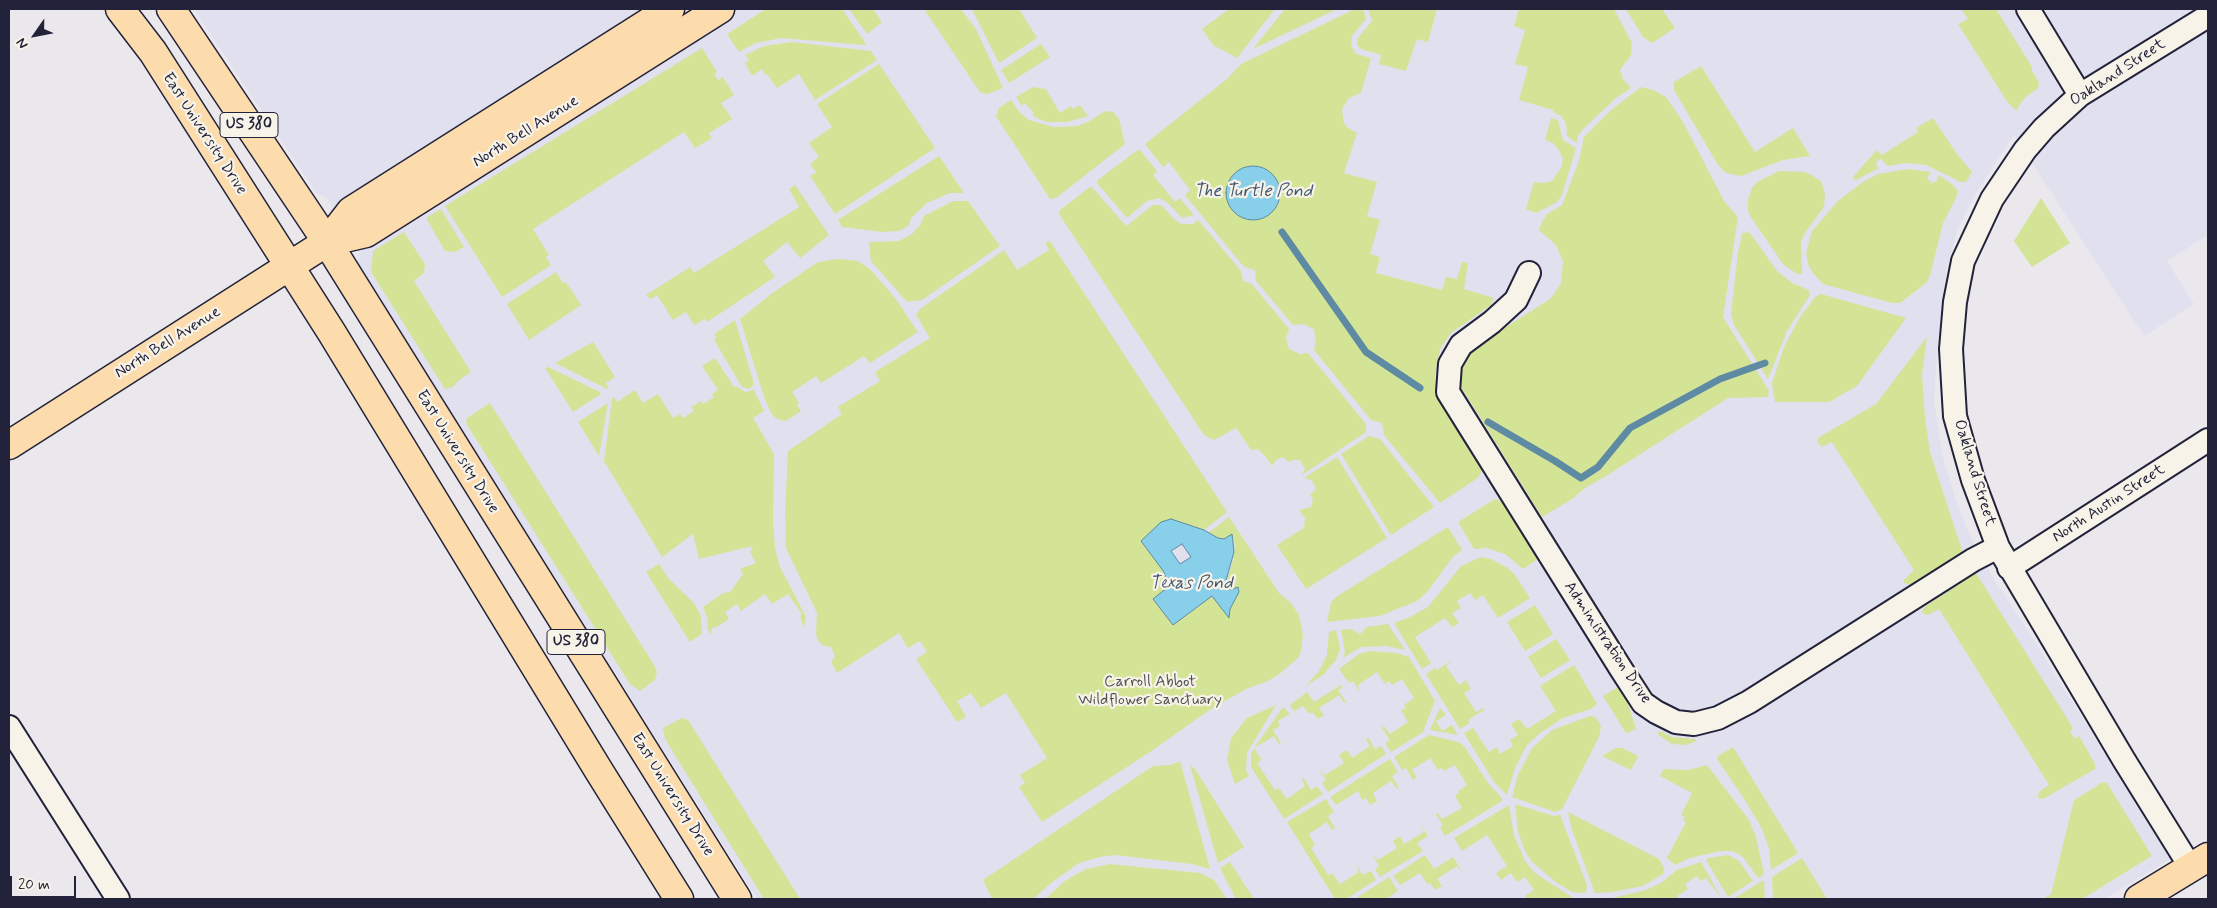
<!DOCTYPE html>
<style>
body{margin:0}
#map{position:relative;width:2217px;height:908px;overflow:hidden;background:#eae8ec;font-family:Mynerve,sans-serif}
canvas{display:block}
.frame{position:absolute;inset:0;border:10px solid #22223b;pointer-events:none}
.north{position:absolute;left:10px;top:10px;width:50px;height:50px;-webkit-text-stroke:4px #f7f3e8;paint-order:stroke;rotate:237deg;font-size:14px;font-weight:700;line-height:20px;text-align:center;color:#22223b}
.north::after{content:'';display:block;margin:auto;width:18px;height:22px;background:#22223b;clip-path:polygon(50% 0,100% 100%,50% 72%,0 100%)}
.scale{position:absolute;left:10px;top:876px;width:66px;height:22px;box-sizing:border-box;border:2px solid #22223b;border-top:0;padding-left:6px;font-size:15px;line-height:18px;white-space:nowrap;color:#22223b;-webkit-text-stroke:4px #f7f3e8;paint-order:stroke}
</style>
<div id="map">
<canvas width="2217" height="908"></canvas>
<div class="frame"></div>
<div class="north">N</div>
<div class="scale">20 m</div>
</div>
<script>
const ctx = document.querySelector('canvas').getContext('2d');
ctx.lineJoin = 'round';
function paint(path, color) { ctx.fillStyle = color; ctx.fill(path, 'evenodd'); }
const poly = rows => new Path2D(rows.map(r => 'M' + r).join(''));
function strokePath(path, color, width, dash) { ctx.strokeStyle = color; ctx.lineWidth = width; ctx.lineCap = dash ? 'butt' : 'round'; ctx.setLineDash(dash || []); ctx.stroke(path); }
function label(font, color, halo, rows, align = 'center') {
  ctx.font = font + ' Mynerve,sans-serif'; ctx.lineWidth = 4.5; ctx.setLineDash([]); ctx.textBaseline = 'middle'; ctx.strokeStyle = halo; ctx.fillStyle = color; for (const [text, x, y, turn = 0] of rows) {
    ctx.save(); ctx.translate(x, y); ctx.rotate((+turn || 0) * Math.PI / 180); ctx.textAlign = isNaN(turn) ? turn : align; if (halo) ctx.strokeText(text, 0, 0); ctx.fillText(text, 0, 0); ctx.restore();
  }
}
const built = poly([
 [194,9,2208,9,2208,235,2167,261,2194,304,2144,336,2014,135,1976,193,1957,231,1946,271,1937,350,1934,401,1942,454,1954,494,1968,532,1990,573,2032,637,2170,859,2104,899,757,899,357,262,360,249,326,197,317,194]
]);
const green = poly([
 [766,9,842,9,866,44,863,45,781,38,756,43,739,52,727,34],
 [849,9,873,9,882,22,867,34],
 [924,9,961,9,976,29,1003,88,987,94,980,92],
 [972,9,1019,9,1037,38,999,63],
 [1229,9,1275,9,1237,58,1213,45,1202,29],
 [1285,9,1337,9,1253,49],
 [1355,9,1363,9,1366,19,1352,36,1351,45,1356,54,1371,58,1361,93,1349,98,1342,109,1344,123,1348,128,1357,133,1344,173,1377,182,1367,216,1380,220,1370,254,1380,257,1376,273,1442,290,1446,277,1457,279,1462,262,1468,263,1464,289,1494,298,1491,305,1451,333,1441,347,1437,362,1435,377,1437,393,1482,470,1478,478,1440,503,1384,435,1382,423,1371,420,1314,350,1316,341,1314,329,1303,324,1293,325,1256,281,1255,270,1244,267,1185,195,1190,190,1169,162,1163,167,1145,144,1227,79,1241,64],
 [1368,9,1437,9,1428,42,1417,39,1406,71,1379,64,1381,55,1361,49,1357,45,1358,38,1372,21],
 [1519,9,1614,9,1632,43,1631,55,1620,70,1623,79,1631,88,1616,98,1583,129,1578,136,1577,143,1567,136,1566,123,1561,116,1553,112,1553,110,1519,100,1528,67,1515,64,1525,30,1514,26],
 [1626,9,1662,9,1675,28,1652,43,1643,37],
 [1961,9,1996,9,2032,67,2032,71,2039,82,2038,88,2026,97,2019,105,2017,111,2008,103,1958,24,1968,19],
 [792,42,871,51,877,60,815,100,799,74,777,88,767,74,765,75,762,69,752,76,745,63,749,60,745,55,764,46],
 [1041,44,1050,57,1009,83,1001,70],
 [702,48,717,72,714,74,718,80,723,77,734,95,721,103,732,119,709,133,712,138,695,148,684,132,533,229,549,255,546,257,551,265,502,297,445,206],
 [879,64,935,148,835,214,810,176,816,172,810,164,819,157,809,143,832,127,817,104],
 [1701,66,1755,152,1793,128,1810,156,1783,160,1741,176,1726,173,1718,165,1674,90,1674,82],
 [1033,87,1046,89,1060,113,1071,106,1073,109,1080,105,1088,116,1067,122,1047,122,1039,119,1033,116,1034,113,1025,103,1022,106,1016,97],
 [1641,87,1653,90,1666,97,1683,122,1724,201,1738,217,1723,317,1769,391,1768,397,1728,398,1606,476,1585,488,1572,499,1542,517,1461,387,1462,365,1466,356,1473,348,1550,299,1556,291,1561,283,1563,262,1556,245,1539,230,1542,222,1547,214,1562,205,1579,161,1584,137,1610,111],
 [1011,100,1020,113,1029,120,1054,127,1078,126,1090,121,1105,111,1113,112,1119,119,1125,144,1056,198,1050,199,996,116,999,108],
 [1551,118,1558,120,1563,140,1576,148,1562,195,1557,202,1536,213,1526,209,1534,182,1542,183,1552,181,1561,168,1563,159,1559,150,1553,143,1545,140],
 [1933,118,1957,154,1972,172,1966,182,1961,182,1926,165,1906,163,1888,166,1881,159,1877,161,1876,166,1879,168,1856,180,1852,178,1877,150,1882,155,1918,132,1916,128],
 [1139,149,1157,171,1153,175,1175,202,1180,198,1194,215,1182,218,1168,203,1159,198,1147,201,1128,217,1126,217,1097,183,1098,180],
 [939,156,964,193,950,193,927,203,912,217,908,226,899,231,882,232,842,227,838,220],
 [1908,169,1931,172,1927,178,1932,183,1937,181,1938,175,1952,184,1958,191,1955,200,1943,223,1930,276,1926,283,1900,303,1892,303,1823,284,1812,272,1808,264,1806,253,1812,231,1838,201,1863,182,1878,174],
 [1779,171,1805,172,1813,176,1821,181,1825,193,1824,207,1805,233,1801,242,1802,274,1797,274,1783,264,1750,216,1748,210,1748,200,1752,188,1757,182],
 [795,185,829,235,800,258,787,242,763,261,775,277,707,322,705,319,694,325,686,312,673,320,657,295,651,299,648,297,646,295,690,267,694,273,799,207,789,189],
 [1090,187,1092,187,1126,226,1153,205,1160,205,1164,208,1175,220,1182,224,1193,224,1198,220,1200,222,1241,271,1243,281,1252,284,1289,329,1286,338,1289,349,1300,354,1308,353,1366,424,1366,432,1302,475,1305,469,1300,460,1293,460,1289,462,1283,457,1276,460,1272,466,1267,458,1258,449,1251,450,1236,428,1214,440,1204,435,1059,214,1060,210],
 [2041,198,2070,243,2032,267,2014,241],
 [953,201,968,201,1000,246,922,300,907,302,871,261,869,242,899,241,912,234,920,225,924,216],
 [441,209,464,247,455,252,445,251,426,218],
 [404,232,425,264,424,273,414,281,471,372,459,380,453,387,445,389,371,272,373,251],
 [1746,232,1750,233,1777,271,1792,283,1809,290,1810,295,1787,331,1768,379,1734,325,1731,314,1738,252,1742,234],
 [1050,241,1227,512,1204,530,1171,519,1141,541,1164,572,1168,587,1153,599,1212,596,1229,617,1230,609,1239,592,1230,590,1225,585,1233,561,1235,544,1232,535,1224,539,1218,538,1208,533,1229,517,1279,593,1291,603,1299,615,1303,635,1301,651,1298,658,1278,675,1268,681,1246,689,1211,709,1150,752,1042,822,1019,787,1025,783,1020,775,1047,758,1006,693,981,708,971,693,957,701,966,717,957,722,916,659,927,652,920,641,908,648,899,633,837,673,831,662,835,656,831,647,824,646,818,641,816,634,817,613,786,548,785,514,788,451,842,414,838,407,880,381,875,372,930,338,916,315,920,309,1004,250,1017,270,1049,250,1045,243],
 [838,259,858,261,870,269,895,298,918,332,870,363,864,356,821,383,816,376,792,392,799,403,797,405,801,411,786,421,777,419,771,413,764,397,740,319,771,294,818,262],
 [556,272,563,283,566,282,581,305,529,340,507,304],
 [1821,294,1906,318,1857,386,1829,402,1775,402,1772,383,1784,347,1800,317,1816,296],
 [735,320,753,380,753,386,749,389,742,387,714,340,717,338,714,334],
 [1927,337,1922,375,1925,418,1930,452,1963,553,1910,585,1904,583,1904,580,1914,570,1832,442,1822,447,1817,441,1818,438,1876,404],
 [593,342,615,377,606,383,609,390,555,363],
 [715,358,734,387,736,386,745,392,754,390,764,411,753,418,774,454,773,521,775,548,780,567,806,617,804,628,800,616,802,614,788,594,772,604,765,594,741,611,737,604,725,612,729,619,717,627,712,628,711,635,707,628,708,620,703,607,723,593,730,592,743,574,740,569,756,563,750,552,753,546,699,559,693,534,662,557,604,461,612,399,614,397,617,402,635,390,643,403,658,394,673,418,680,414,683,418,694,411,691,407,701,401,703,404,714,397,712,394,718,390,702,366],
 [548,367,600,392,601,394,573,412,545,368],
 [490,403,654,665,657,672,655,680,640,691,630,684,466,423,467,418],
 [608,403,599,456,578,422],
 [1369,436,1380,439,1434,507,1391,535,1341,454],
 [1337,457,1387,538,1306,589,1277,545,1304,528,1305,518,1299,510,1311,507,1313,500,1310,495,1316,489,1312,480,1304,478],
 [1495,499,1503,502,1538,559,1523,569,1505,554,1487,548,1474,549,1458,522],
 [1448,527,1462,550,1453,557,1427,592,1417,601,1380,616,1327,622,1331,602,1336,597],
 [1481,557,1491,559,1508,568,1515,575,1530,598,1498,618,1483,595,1475,600,1470,593,1457,601,1461,608,1452,613,1459,623,1452,627,1445,618,1415,637,1431,663,1422,669,1394,623,1408,618,1428,607,1461,566],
 [659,564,669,579,694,603,701,616,702,634,690,642,646,572],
 [1976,573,2073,728,2070,731,2075,739,2079,736,2095,764,2095,769,2043,799,2038,798,2039,792,2049,785,1939,609,1928,615,1922,613,1923,608],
 [1535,605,1553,634,1525,651,1507,622],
 [1388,624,1405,650,1386,646,1361,647,1343,658,1345,652,1341,630,1351,629,1360,634,1367,627],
 [1336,630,1340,649,1336,660,1323,675,1306,686,1319,671,1327,655,1329,632],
 [1556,639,1570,660,1541,678,1528,657],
 [1370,651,1396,653,1409,657,1435,701,1423,732,1391,752,1385,743,1390,740,1382,728,1384,726,1390,734,1408,722,1401,710,1406,708,1404,705,1414,698,1402,679,1392,685,1389,681,1385,684,1377,672,1358,685,1360,692,1353,681,1349,683,1339,669,1359,654],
 [1452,660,1446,666,1459,685,1466,680,1471,689,1464,693,1476,712,1483,708,1484,710,1468,720,1470,723,1460,729,1426,674,1435,668,1437,670],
 [1574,665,1597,704,1591,709,1563,718,1540,733,1527,745,1515,768,1507,795,1494,782,1464,733,1473,728,1489,752,1497,747,1500,754,1513,746,1510,740,1518,735,1511,724,1519,719,1527,729,1556,711,1540,686],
 [1341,685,1343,687,1338,690,1346,702,1344,703,1339,695,1319,708,1324,715,1318,719,1312,712,1309,714,1303,706,1294,711,1290,705,1307,692,1314,702],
 [1618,687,1627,700,1636,729,1626,733,1603,696],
 [1276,705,1247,753,1246,770,1249,776,1235,784,1227,760,1231,738,1247,718],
 [1283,707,1290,714,1278,721,1280,726,1273,730,1281,743,1279,744,1274,736,1254,748,1262,760,1257,763,1275,790,1279,788,1287,799,1305,786,1302,780,1304,778,1311,790,1317,786,1323,794,1284,819,1251,767,1251,755,1254,748],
 [1440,708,1446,715,1436,721,1442,731,1452,725,1458,735,1430,730],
 [1590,716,1595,717,1599,722,1601,727,1599,737,1562,809,1555,812,1512,797,1518,775,1532,748,1552,730],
 [682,718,688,720,800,899,764,899,665,739,663,728],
 [1660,731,1672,737,1695,739,1697,741,1686,745,1672,744,1657,734],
 [1429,735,1458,742,1464,746,1488,783,1502,798,1502,801,1445,836,1440,828,1443,826,1436,814,1438,813,1442,819,1462,808,1455,796,1459,793,1458,791,1467,785,1455,765,1444,771,1442,768,1438,770,1430,758,1412,770,1417,777,1413,780,1406,768,1402,770,1394,757],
 [1368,737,1375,749,1381,746,1386,754,1328,792,1322,783,1326,780,1319,769,1325,775,1344,763,1339,755,1347,750,1352,758,1370,746,1366,739],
 [1733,747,1798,853,1771,870,1769,848,1762,829,1745,800,1717,759,1718,756],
 [1616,748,1622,748,1638,756,1631,770,1602,756],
 [1390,759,1398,772,1392,776,1399,788,1397,789,1391,781,1373,793,1377,801,1370,805,1366,798,1362,800,1358,791,1336,805,1330,797],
 [1180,761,1210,869,1192,864,1115,855,1100,857,1079,863,1051,883,1033,899,992,899,983,880,1153,766,1171,765],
 [1190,765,1195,769,1244,847,1218,863],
 [1707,765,1749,820,1756,837,1764,874,1758,878,1743,857,1733,851,1720,851,1690,858,1675,865,1667,858,1686,822,1683,820,1685,817,1681,815,1692,793,1660,776,1664,769,1688,770],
 [2103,782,2107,783,2152,856,2082,899,2043,899,2051,894,2074,800],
 [1326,799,1334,812,1328,816,1335,828,1332,830,1327,822,1309,834,1315,845,1311,848,1328,875,1332,873,1340,884,1359,872,1356,864,1363,875,1371,871,1376,880,1346,899,1335,899,1287,822],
 [1515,804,1554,816,1560,815,1587,885,1586,893,1572,892,1557,883,1532,862,1525,851,1518,832],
 [1509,805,1514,835,1525,861,1535,873,1572,897,1568,899,1527,899,1525,896,1534,890,1525,877,1517,882,1511,873,1501,880,1496,873,1507,866,1487,835,1462,851,1454,838],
 [1568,812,1659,859,1664,868,1663,874,1643,886,1612,892,1595,893,1572,830],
 [1420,824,1428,836,1417,843,1423,851,1380,877,1375,869,1379,866,1372,854,1378,860,1397,848,1393,841,1400,836,1404,844,1424,832],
 [1425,855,1434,869,1453,857,1463,873,1457,866,1437,879,1442,886,1435,890,1430,883,1427,884,1420,873,1400,885,1393,876],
 [1728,855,1739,861,1753,881,1728,897,1706,860,1708,858],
 [1802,858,1827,899,1773,899,1772,877],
 [1230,862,1254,899,1236,899,1220,868],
 [1701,862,1722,899,1706,878,1700,881,1697,876,1685,884,1688,889,1677,896,1678,899,1608,899,1646,890,1661,883,1677,870],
 [1110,864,1200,873,1214,880,1227,899,1045,899,1065,881,1075,875,1086,869],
 [1389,877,1398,891,1386,899,1355,899],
 [1762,881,1764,881,1765,899,1733,899]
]);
const water = poly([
 '1226 193a27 27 0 1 1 54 0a27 27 0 1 1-54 0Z',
 [1171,519,1204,530,1218,538,1224,539,1232,534,1234,552,1225,584,1230,590,1238,587,1239,592,1230,609,1229,618,1212,596,1173,625,1153,599,1168,587,1164,572,1141,541,1161,522,1171,519],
 [1182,544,1191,557,1180,564,1171,551,1182,544]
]);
const stream = poly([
 [1282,232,1366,352,1420,388],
 [1488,422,1555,461,1581,478,1598,467,1630,428,1720,379,1765,363]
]);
const minor = poly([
 [2028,9,2080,95],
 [1529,273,1516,300,1492,322,1461,345,1450,364,1448,392,1621,669,1643,703,1656,712,1676,722,1694,724,1718,718,1749,702,1973,560,1998,547],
 [2009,568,2208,440],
 [9,727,118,899],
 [2191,868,2124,760,1998,547,1973,480,1955,416,1951,349,1955,302,1963,261,1992,199,2025,150,2044,128,2080,95,2208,16]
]);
const major = poly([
 [120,9,153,52,332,333,599,771,679,899],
 [171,9,327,242,737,899],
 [327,242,351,211,670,9],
 [9,445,327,242,366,233,720,9],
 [2139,899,2208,857]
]);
const shields = [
 [249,125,58],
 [576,642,58]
];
const shieldNames = [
 ["US 380",249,125],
 ["US 380",576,642]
];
const streetNames = [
 ["Oakland Street",2118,73,-33],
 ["North Bell Avenue",526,132,-32],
 ["East University Drive",204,134,57],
 ["North Bell Avenue",168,343,-32],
 ["East University Drive",457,452,58],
 ["Oakland Street",1974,473,73],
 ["North Austin Street",2109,504,-33],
 ["Administration Drive",1607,643,56],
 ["East University Drive",672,795,58]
];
const parkNames = [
 ["Carroll Abbot",1150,683],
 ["Wildflower Sanctuary",1150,701]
];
const waterNames = [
 ["The Turtle Pond",1253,192],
 ["Texas Pond",1191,584]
];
paint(built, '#e1e0ef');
paint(green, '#d3e497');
paint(water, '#88cfe9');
strokePath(water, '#5f8aa3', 1);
strokePath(stream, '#5f8aa3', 7);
strokePath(minor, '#22223b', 26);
strokePath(major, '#22223b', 31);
strokePath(minor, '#f7f3e8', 22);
strokePath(major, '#fcdcac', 28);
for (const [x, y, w] of shields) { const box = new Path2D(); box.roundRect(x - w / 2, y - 12.5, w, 25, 4); ctx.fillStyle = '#f7f3e8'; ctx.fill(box); strokePath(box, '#22223b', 1); }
label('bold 15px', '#22223b', null, shieldNames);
label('16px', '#22223b', '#f7f3e8', streetNames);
label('16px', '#4e5252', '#f7f3e8', parkNames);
label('italic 18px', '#41566f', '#f7f3e8', waterNames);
</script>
